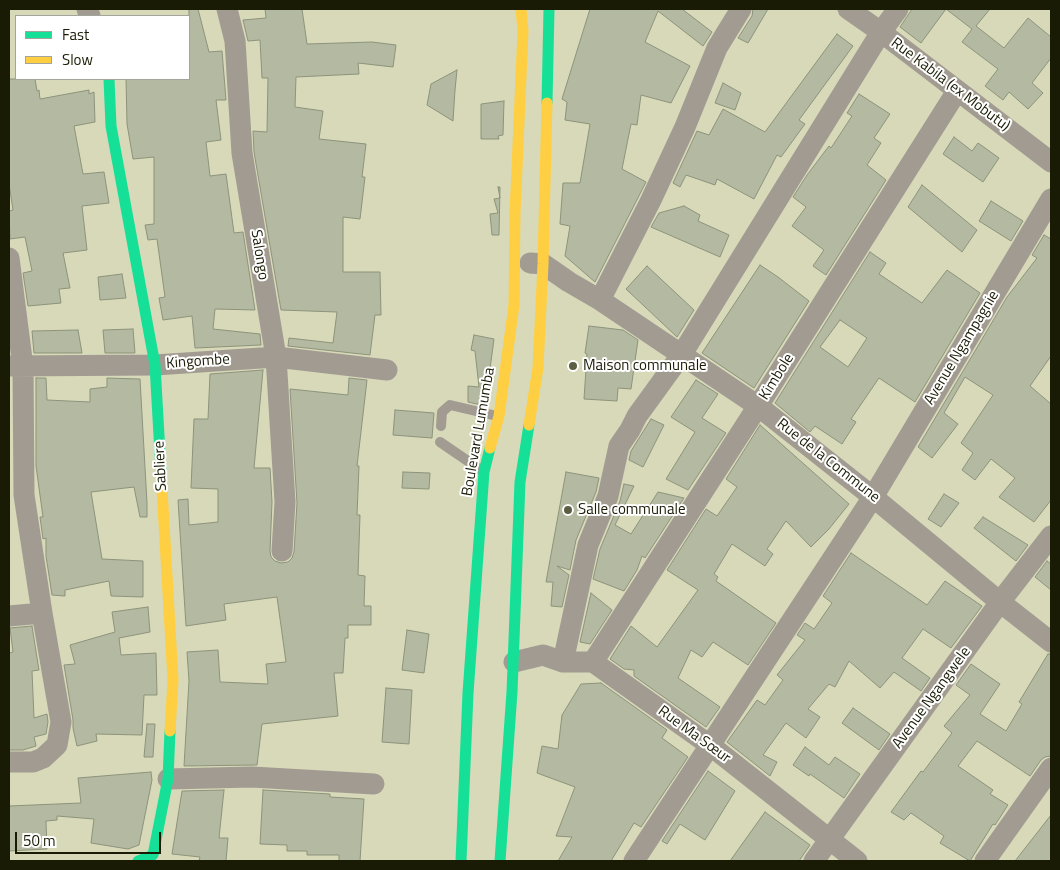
<!DOCTYPE html>
<meta charset="utf-8">
<style>
body{margin:0}
#map{position:relative;width:1060px;height:870px;overflow:hidden;background:#d7d9b8;font-family:"Titillium Web",sans-serif}
canvas{display:block}
.frame{position:absolute;inset:0;border:10px solid #1a1b04;pointer-events:none}
.legend{position:absolute;left:15px;top:15px;width:175px;height:65px;box-sizing:border-box;background:#fff;border:1px solid #a3a49b;margin:0;padding:6px 9px;list-style:none;font-size:15px;color:#1a1b04}
.legend li{display:flex;align-items:center;gap:10px;height:25px}
.legend b{width:25px;border:1px solid #a3a49b}
.scale{position:absolute;left:15px;top:832px;width:146px;height:22px;box-sizing:border-box;border:2px solid #1a1b04;border-top:0;padding-left:6px;font-size:15px;line-height:18px;white-space:nowrap;color:#1a1b04;-webkit-text-stroke:4px #fff;paint-order:stroke}
</style>
<div id="map">
<canvas width="1060" height="870"></canvas>
<div class="frame"></div>
<ul class="legend">
<li><b style="height:6px;background:#16e098"></b>Fast</li>
<li><b style="height:6px;background:#ffcf43"></b>Slow</li>
</ul>
<div class="scale">50 m</div>
</div>
<script>
const ctx = document.querySelector('canvas').getContext('2d');
ctx.lineJoin = 'round';
function paint(path, color) { ctx.fillStyle = color; ctx.fill(path, 'evenodd'); }
const poly = rows => new Path2D(rows.map(r => 'M' + r).join(''));
function strokePath(path, color, width, dash) { ctx.strokeStyle = color; ctx.lineWidth = width; ctx.lineCap = dash ? 'butt' : 'round'; ctx.setLineDash(dash || []); ctx.stroke(path); }
function label(font, color, halo, rows, align = 'center') {
  ctx.font = font + ' "Titillium Web",sans-serif'; ctx.lineWidth = 4; ctx.setLineDash([]); ctx.textBaseline = 'middle'; ctx.strokeStyle = halo; ctx.fillStyle = color; for (const [text, x, y, turn = 0] of rows) {
    ctx.save(); ctx.translate(x, y); ctx.rotate((+turn || 0) * Math.PI / 180); ctx.textAlign = isNaN(turn) ? turn : align; if (halo) ctx.strokeText(text, 0, 0); ctx.fillText(text, 0, 0); ctx.restore();
  }
}
const building = poly([
 [189,9,198,9,209,52,222,51,226,100,216,100,221,140,206,142,210,176,226,174,234,233,243,232,255,310,215,309,213,329,260,334,261,345,195,348,192,316,163,320,159,298,165,297,157,239,148,240,145,225,154,224,154,157,133,159,127,124,126,79,189,79,189,9],
 [265,9,302,9,307,44,372,42,396,45,393,67,358,63,359,74,296,77,295,107,323,111,319,139,366,144,362,177,365,177,360,219,343,217,343,272,380,272,381,315,375,315,370,355,288,346,289,338,333,343,337,312,281,310,254,152,253,131,267,132,268,78,262,78,260,40,248,41,243,20,266,18,265,9],
 [590,9,682,9,712,32,703,46,658,11,645,42,690,66,671,103,641,95,637,125,631,124,622,169,646,182,595,282,565,256,570,226,560,224,563,183,580,183,590,124,565,120,567,102,562,99,590,9],
 [753,9,768,9,748,43,738,38,752,16,753,9],
 [912,9,990,9,976,26,1004,48,1028,18,1051,37,1051,58,1032,83,1043,93,1028,109,1009,92,1003,100,985,86,998,69,962,42,972,29,946,9,921,43,900,27,912,9],
 [837,34,853,46,799,120,805,124,781,157,777,155,754,199,717,179,715,185,686,175,680,187,673,183,697,131,709,135,723,109,765,132,837,34],
 [457,70,455,90,453,121,427,105,431,84,457,70],
 [9,79,35,79,37,91,39,90,40,99,89,90,89,94,94,92,95,122,74,126,83,174,104,172,109,203,82,206,87,250,63,253,70,288,59,289,61,303,28,306,23,273,32,271,25,237,10,239,9,211,13,210,9,184,9,79],
 [723,83,741,93,735,110,715,103,723,83],
 [859,94,890,114,874,138,881,143,867,165,886,180,826,275,813,266,824,250,792,226,806,207,793,197,807,175,829,146,831,148,852,116,847,113,859,94],
 [504,101,503,135,498,136,499,139,481,139,481,104,504,101],
 [954,137,972,151,978,143,999,158,983,182,943,154,954,137],
 [922,185,977,230,962,252,908,207,922,185],
 [498,187,500,187,499,235,492,235,490,214,498,213,494,199,500,198,498,187],
 [991,201,1023,221,1011,241,979,221,991,201],
 [684,206,700,215,698,221,729,235,720,257,651,227,659,213,684,206],
 [1044,235,1051,239,1051,356,1030,386,1051,404,1051,500,1034,522,999,497,1015,478,991,459,975,480,962,470,973,453,961,443,993,395,965,377,944,413,958,424,932,458,918,447,1007,297,1037,258,1032,255,1044,235],
 [870,252,886,263,879,274,922,303,947,270,980,293,915,402,879,378,851,419,856,422,842,444,815,426,810,432,775,403,870,252],
 [840,320,867,338,848,367,820,347,840,320],
 [760,265,778,277,809,301,754,388,702,353,760,265],
 [647,266,694,310,677,337,626,289,647,266],
 [122,274,126,298,100,300,98,277,122,274],
 [589,326,623,330,638,340,631,389,618,388,617,401,584,399,587,354,585,353,589,326],
 [133,329,135,353,105,353,103,330,133,329],
 [78,330,82,353,34,353,32,331,78,330],
 [474,335,494,339,485,406,468,402,468,386,479,387,475,351,471,350,474,335],
 [263,370,254,468,270,468,272,502,270,551,271,557,275,561,281,563,288,562,292,558,294,552,297,503,290,389,348,395,349,378,367,380,357,466,359,466,357,515,360,515,358,575,365,576,364,606,371,606,371,625,348,625,348,638,345,638,343,673,334,673,338,716,262,724,257,765,184,766,189,681,187,652,218,650,220,682,268,684,266,664,286,662,277,597,224,604,226,620,186,626,178,500,188,499,189,525,218,522,218,489,191,488,194,419,208,419,210,374,263,370],
 [36,378,46,378,47,400,90,402,90,389,107,387,107,378,140,379,147,503,147,517,140,517,134,487,91,492,102,559,143,561,143,597,111,596,109,581,65,590,65,596,52,595,46,556,46,538,43,539,40,517,43,517,36,466,36,378],
 [696,380,718,394,702,418,726,433,688,490,666,479,695,432,671,417,696,380],
 [395,410,434,413,432,438,393,435,395,410],
 [651,419,664,425,643,467,629,460,631,451,651,419],
 [760,425,849,504,829,529,811,547,786,521,767,549,773,554,765,566,732,544,714,574,718,577,716,581,776,623,748,665,713,642,702,657,691,650,678,678,720,707,706,727,634,676,634,670,624,669,610,659,631,626,657,647,698,590,667,570,706,509,717,516,737,487,726,479,760,425],
 [403,472,430,473,429,489,402,488,403,472],
 [566,472,599,478,596,492,576,540,570,570,557,566,569,575,562,607,551,606,553,582,546,582,566,472],
 [624,484,634,486,615,525,631,534,658,492,684,498,645,558,642,556,637,570,624,591,593,579,600,549,620,501,624,484],
 [944,494,959,503,941,527,928,519,944,494],
 [983,517,1028,545,1016,561,974,528,983,517],
 [851,553,927,605,945,581,982,606,951,648,923,629,902,658,930,678,921,691,894,672,880,688,849,661,835,687,829,684,808,709,820,717,806,738,786,723,763,755,777,762,770,776,727,742,757,700,765,705,783,680,777,675,805,640,797,635,805,623,814,629,832,603,823,596,851,553],
 [1047,561,1051,564,1051,590,1035,577,1047,561],
 [591,593,612,610,590,644,580,642,591,593],
 [148,607,150,632,119,638,121,655,156,653,157,695,144,695,142,735,96,734,97,741,77,746,73,728,73,720,64,665,75,664,70,645,115,632,112,612,148,607],
 [32,626,39,670,32,671,34,718,47,714,48,722,46,734,34,737,36,746,23,750,9,750,9,653,13,652,10,628,32,626],
 [407,630,429,634,424,673,402,670,407,630],
 [1048,654,1051,654,1051,756,1045,757,1041,760,1030,776,977,741,958,766,993,790,990,794,1008,805,995,825,993,824,970,861,940,843,944,836,911,813,904,820,891,812,921,771,923,772,952,733,944,726,970,695,956,685,971,664,1000,684,980,714,1006,731,1022,704,1019,702,1048,654],
 [601,683,667,730,662,738,688,757,641,827,634,823,611,861,558,861,572,837,556,836,575,787,537,773,542,746,558,749,562,715,581,684,601,683],
 [386,688,412,690,409,744,382,742,386,688],
 [853,708,890,734,879,750,842,723,853,708],
 [147,724,155,724,153,757,144,757,147,724],
 [805,747,829,765,835,757,860,774,844,798,810,774,809,776,793,765,805,747],
 [708,771,735,791,705,840,680,824,667,844,662,841,708,771],
 [151,772,152,780,139,845,128,849,91,843,94,819,57,816,57,820,46,821,47,849,9,851,9,806,81,803,78,778,151,772],
 [224,790,219,838,228,838,226,861,199,861,200,857,172,854,182,791,224,790],
 [263,790,330,794,330,797,364,799,360,861,339,861,339,855,307,855,307,851,287,851,287,845,260,844,263,790],
 [765,812,810,845,799,861,730,861,765,812],
 [1051,815,1051,861,1015,861,1051,815]
]);
const lane = poly([
 [441,426,442,412,450,405,497,416],
 [440,442,481,470]
]);
const street = poly([
 [87,9,90,16],
 [227,9,235,41,242,153,276,357,285,502,282,551],
 [848,9,881,32,1051,162],
 [9,258,23,367,24,495,42,613,61,722,57,745,43,758,33,762,9,762],
 [530,263,543,264,569,282,600,300,758,406,873,497,1000,602,1051,642],
 [600,300,651,200,685,127,717,48,741,9],
 [9,366,155,365,276,357,387,370],
 [9,616,42,613],
 [514,662,543,655,563,662,593,662,711,746,857,861],
 [563,662,588,545,608,496,619,446,630,430,637,416,682,354,881,32,898,9],
 [593,662,758,406,957,91],
 [168,779,252,777,374,784],
 [634,861,873,497,1051,199],
 [814,861,1000,602,1051,536],
 [985,861,1051,768]
]);
const fast = poly([
 [109,79,111,126,155,365,161,471],
 [547,103,549,9],
 [138,861,153,855,168,779,170,731],
 [461,861,468,693,484,472,490,448],
 [500,861,512,692,520,482,529,425]
]);
const slow = poly([
 [529,425,538,368,543,264,547,103],
 [490,448,499,416,514,305,515,213,523,31,521,9],
 [161,471,173,680,170,731]
]);
const markers = [
 [573,366,5,"#5c5e43"],
 [568,510,5,"#5c5e43"]
];
const streetNames = [
 ["Rue Kabila (ex Mobutu)",950,85,37],
 ["Salongo",259,255,81],
 ["Avenue Ngampagnie",962,348,-59],
 ["Kingombe",198,362,-4],
 ["Kimbole",777,377,-58],
 ["Boulevard Lumumba",479,432,-80],
 ["Rue de la Commune",828,461,38],
 ["Sabliere",161,466,-93],
 ["Avenue Ngangwele",932,698,-54],
 ["Rue Ma Sœur",694,735,36]
];
const poiNames = [
 ["Maison communale",583,366],
 ["Salle communale",578,510]
];
paint(building, '#b4baa1');
strokePath(building, '#8d937b', 1);
strokePath(lane, '#a29b92', 10);
strokePath(street, '#a29b92', 21);
strokePath(fast, '#16e098', 11);
strokePath(slow, '#ffcf43', 11);
for (const [x, y, r, color] of markers) { const dot = new Path2D(); dot.arc(x, y, r, 0, 2 * Math.PI); ctx.fillStyle = color; ctx.fill(dot); strokePath(dot, '#fff', 2); }
label('15px', '#1a1b04', '#fff', streetNames);
label('15px', '#1a1b04', '#fff', poiNames, 'left');
</script>
